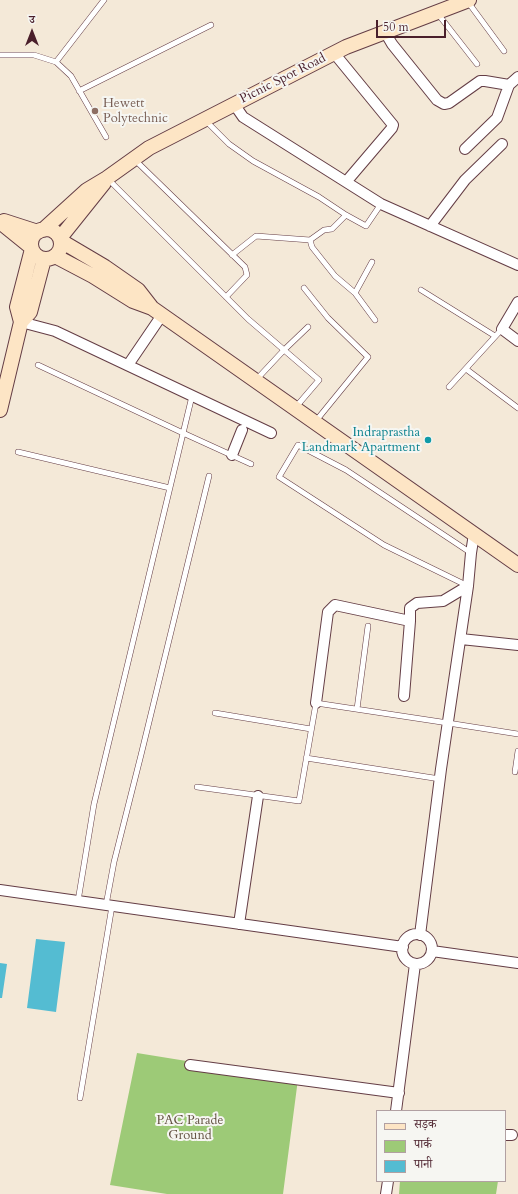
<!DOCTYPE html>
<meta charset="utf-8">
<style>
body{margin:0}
#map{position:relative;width:518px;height:1194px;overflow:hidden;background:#f4e9d8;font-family:Cardo,"Noto Serif Devanagari",serif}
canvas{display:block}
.legend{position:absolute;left:376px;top:1110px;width:130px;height:72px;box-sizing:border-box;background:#f6f6f2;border:1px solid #b1a0a2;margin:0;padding:5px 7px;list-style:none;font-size:12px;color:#4a1f2b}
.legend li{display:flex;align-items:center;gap:8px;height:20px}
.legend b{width:20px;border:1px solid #b1a0a2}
.north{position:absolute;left:12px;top:12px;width:40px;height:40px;-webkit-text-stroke:3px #f6f6f2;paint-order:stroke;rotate:0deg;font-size:11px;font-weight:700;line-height:16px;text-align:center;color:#4a1f2b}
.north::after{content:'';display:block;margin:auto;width:14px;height:18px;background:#4a1f2b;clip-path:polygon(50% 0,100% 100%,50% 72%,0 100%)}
.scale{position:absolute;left:376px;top:20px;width:70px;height:18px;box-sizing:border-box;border:2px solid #4a1f2b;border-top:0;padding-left:5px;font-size:12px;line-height:14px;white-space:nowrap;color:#4a1f2b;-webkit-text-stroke:3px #f6f6f2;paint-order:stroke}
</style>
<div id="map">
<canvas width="518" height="1194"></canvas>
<ul class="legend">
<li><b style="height:5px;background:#fde5c5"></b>सड़क</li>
<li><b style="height:11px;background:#9dca77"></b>पार्क</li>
<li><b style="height:11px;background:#54bcd2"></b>पानी</li>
</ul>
<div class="north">उ</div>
<div class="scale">50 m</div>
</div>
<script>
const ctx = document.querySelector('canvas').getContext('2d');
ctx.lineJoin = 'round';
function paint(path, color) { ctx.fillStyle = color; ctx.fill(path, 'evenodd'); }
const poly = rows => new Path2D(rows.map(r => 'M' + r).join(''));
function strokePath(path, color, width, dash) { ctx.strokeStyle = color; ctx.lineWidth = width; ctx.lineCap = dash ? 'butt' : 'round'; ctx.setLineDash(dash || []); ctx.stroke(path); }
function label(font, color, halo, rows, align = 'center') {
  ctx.font = font + ' Cardo,serif'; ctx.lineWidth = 4; ctx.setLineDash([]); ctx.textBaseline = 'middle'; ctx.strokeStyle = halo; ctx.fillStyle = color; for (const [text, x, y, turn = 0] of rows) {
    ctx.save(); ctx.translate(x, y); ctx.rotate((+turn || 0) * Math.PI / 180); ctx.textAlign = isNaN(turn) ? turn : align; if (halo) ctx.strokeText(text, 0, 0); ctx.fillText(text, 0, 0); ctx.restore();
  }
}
const green = poly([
 [137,1053,298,1079,283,1194,167,1194,110,1185],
 [400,1181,498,1181,496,1194,399,1194]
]);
const water = poly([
 [36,939,65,942,56,1012,27,1008],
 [0,963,7,964,2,998,0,998]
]);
const lane = poly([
 [468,2,504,51],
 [438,14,477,64],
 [0,55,34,55,56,62,71,76,106,137],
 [56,62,104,0],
 [79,91,211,25],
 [205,120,229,144,253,161,319,197,346,215,366,226,381,204],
 [135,160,245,267,247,275,226,297],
 [108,179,248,319,319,380,295,408],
 [310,240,312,247,335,276,355,293,375,320],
 [232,255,256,236,310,240,324,230,332,229,346,215],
 [304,288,328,318,368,357,315,422],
 [421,290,495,336],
 [355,293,372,262],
 [38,365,183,433,251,464],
 [466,369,518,408],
 [256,380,284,350,308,327],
 [449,387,502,329],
 [18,452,170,488],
 [468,586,384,545,279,477,298,445,346,470,471,553],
 [357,709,368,626],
 [215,713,311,729],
 [306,758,440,779],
 [515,772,518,751],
 [197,787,299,801,316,703,448,723,518,734],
 [78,901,94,804,192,396],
 [106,905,114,862,141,755,209,476],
 [80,1098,112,906]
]);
const street = poly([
 [385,32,392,44,437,100,444,104,449,103,480,81,485,81,509,85],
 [334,53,393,125,392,128,346,182],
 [234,104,243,117,381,204,518,265],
 [465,149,497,118,509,85,518,77],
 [430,226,465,180,502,144],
 [518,302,502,329,518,341],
 [21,322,55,331,271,433],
 [128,365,162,315],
 [232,455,242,430],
 [410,621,410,608,417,603,443,601,468,586],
 [461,639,518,645],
 [316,703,328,612,335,605,410,621,404,696],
 [0,890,403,947],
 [239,924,258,796],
 '402 949a15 15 0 1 1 30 0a15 15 0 1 1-30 0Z',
 [420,935,441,769,468,586,471,553,474,534],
 [432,951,518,963],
 [190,1065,399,1093],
 [396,1111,415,964],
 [505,1135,512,1135],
 [386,1194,388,1181]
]);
const secondary = poly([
 [4,221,38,232],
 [0,222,31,247],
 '31 244a15 15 0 1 1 30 0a15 15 0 1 1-30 0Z',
 [43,230,87,190,107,178,149,148,346,47,469,0],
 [60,238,104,183],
 [61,241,105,267,138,290,152,308],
 [55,256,93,276,133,301,152,308,518,565],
 [21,322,30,312,44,259],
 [0,410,21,322,17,307,32,249]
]);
const markers = [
 [95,111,4,"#8d6e63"],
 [428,440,4,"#0f9aa8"]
];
const streetNames = [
 ["Picnic Spot Road",283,79,-27]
];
const educationNames = [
 ["Hewett",103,104],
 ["Polytechnic",103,119]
];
const cultureNames = [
 ["Indraprastha",420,433],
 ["Landmark Apartment",420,448]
];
const parkNames = [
 ["PAC Parade",190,1121],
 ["Ground",190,1136]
];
paint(green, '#9dca77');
paint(water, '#54bcd2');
strokePath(lane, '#643d45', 6);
strokePath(street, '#643d45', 12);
strokePath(secondary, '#643d45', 16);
strokePath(lane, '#fff', 5);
strokePath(street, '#fff', 10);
strokePath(secondary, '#fde5c5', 14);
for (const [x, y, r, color] of markers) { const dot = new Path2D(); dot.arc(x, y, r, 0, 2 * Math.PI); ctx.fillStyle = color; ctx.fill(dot); strokePath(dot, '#f6f6f2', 1.5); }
label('13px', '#4a1f2b', '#f6f6f2', streetNames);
label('13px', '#785e54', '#f6f6f2', educationNames, 'left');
label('13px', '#0d838f', '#f6f6f2', cultureNames, 'right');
label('13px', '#635242', '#f6f6f2', parkNames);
</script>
